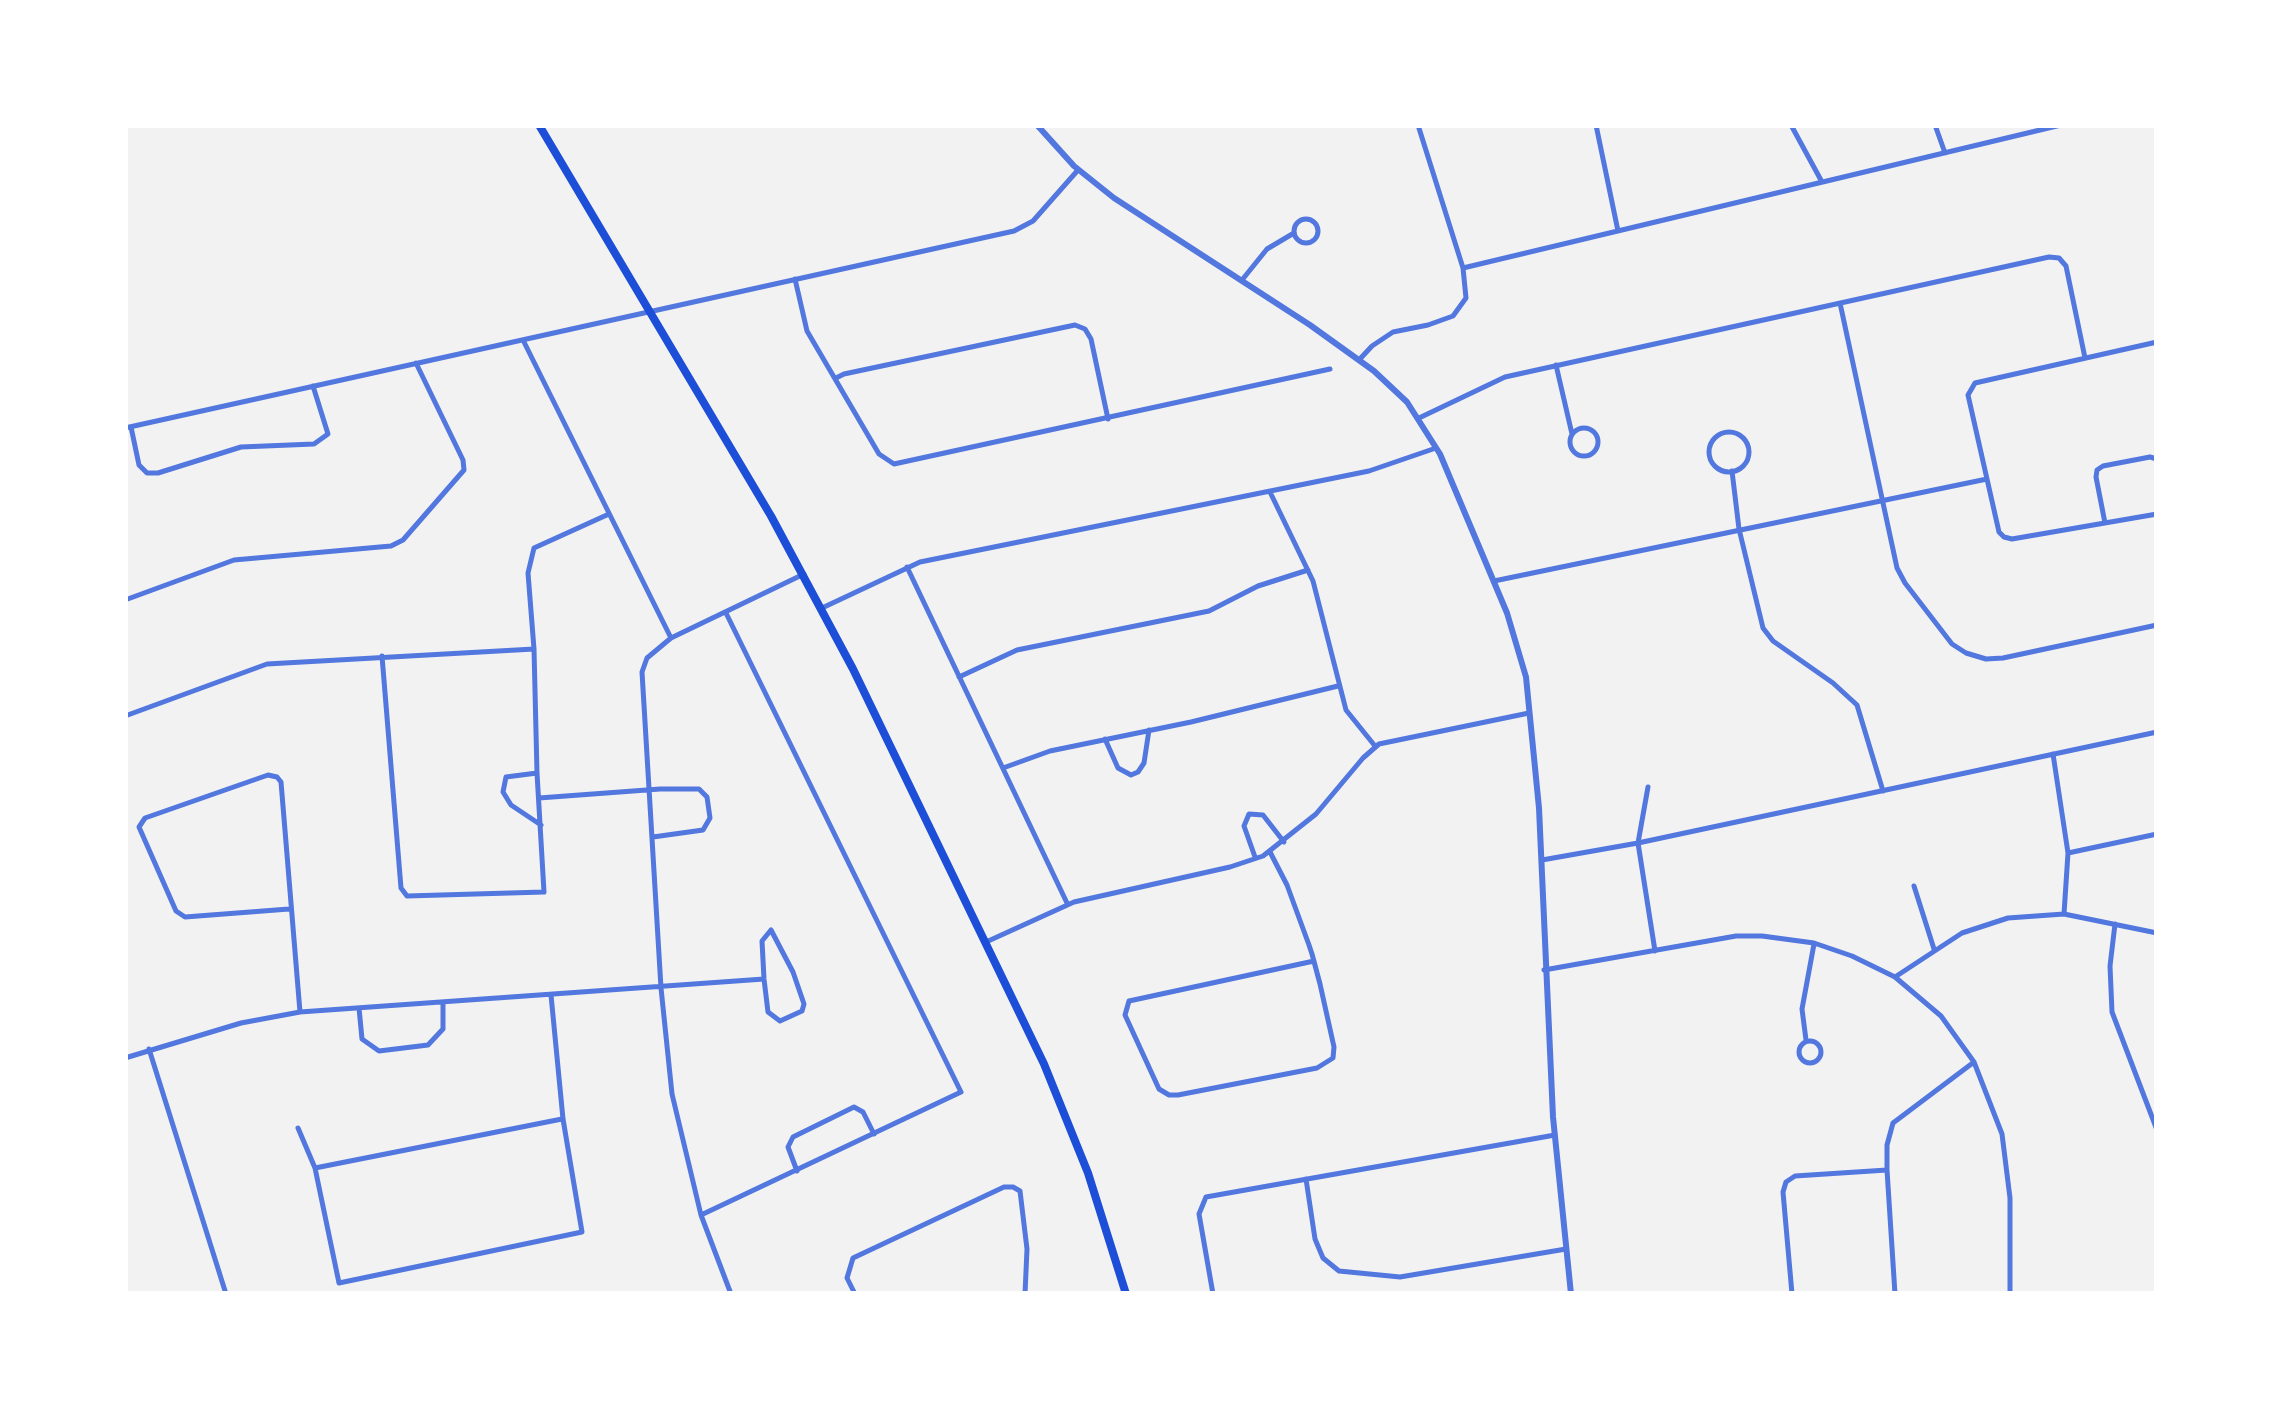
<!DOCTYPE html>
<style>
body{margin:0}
#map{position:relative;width:2282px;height:1419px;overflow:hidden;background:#f2f2f2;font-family:"Work Sans",sans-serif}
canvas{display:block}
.frame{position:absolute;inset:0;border:128px solid #fff;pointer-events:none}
</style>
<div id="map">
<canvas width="2282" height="1419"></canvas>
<div class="frame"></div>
</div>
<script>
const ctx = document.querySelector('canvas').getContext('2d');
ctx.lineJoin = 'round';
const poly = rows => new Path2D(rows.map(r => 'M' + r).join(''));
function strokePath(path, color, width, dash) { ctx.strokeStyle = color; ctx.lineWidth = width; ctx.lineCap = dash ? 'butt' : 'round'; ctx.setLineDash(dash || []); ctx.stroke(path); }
const minor = poly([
 [1596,125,1618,231],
 [1791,125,1822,182],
 [1935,125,1945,153],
 '1294 231a12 12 0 1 1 24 0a12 12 0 1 1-24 0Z',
 [1463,268,2061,125],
 [795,279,807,331,879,454,894,464,1330,369],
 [1242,280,1267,249,1294,233],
 [1840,303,1897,568,1905,583,1952,644,1966,653,1986,659,2003,658,2157,625],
 [523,340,671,638],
 [2157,342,1975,383,1968,395,1999,532,2004,537,2012,539,2157,514],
 [1359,360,1372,346,1393,332,1428,325,1453,316,1466,298,1463,268,1418,125],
 [1556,365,1572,434],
 [836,378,844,374,1075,325,1085,329,1091,339,1108,419],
 [1419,418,1505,377,2049,257,2059,258,2066,266,2085,358],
 [131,427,139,465,147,473,158,473,241,447,314,444,328,434,313,386],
 [125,428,1014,231,1033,221,1078,170],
 '1570 442a14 14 0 1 1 28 0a14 14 0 1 1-28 0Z',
 '1709 452a20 20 0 1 1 40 0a20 20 0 1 1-40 0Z',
 [1732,471,1739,529,1763,628,1773,641,1833,683,1857,705,1883,791],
 [1270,492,1313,581,1346,710,1375,746],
 [2105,523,2096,477,2097,470,2103,466,2150,457,2157,459],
 [907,567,1067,903],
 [1494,581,1987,479],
 [125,600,234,560,391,546,403,540,464,470,463,460,416,363],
 [822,608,920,562,1369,471,1436,448],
 [382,656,401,888,407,896,544,892,537,773,534,649,528,573,534,548,609,514],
 [959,677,1017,650,1209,611,1258,586,1308,570],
 [125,716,267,664,534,649],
 [1105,739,1118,768,1131,775,1138,772,1144,763,1149,730],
 [2053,754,2068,853,2064,914],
 [1003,768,1050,751,1191,722,1338,686],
 [537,773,506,777,503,792,511,805,541,825],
 [1648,787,1638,843,1655,951],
 [539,798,660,789,699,789,707,797,710,818,703,830,653,837],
 [1270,852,1287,885,1309,945,1312,954,1320,984,1334,1047,1333,1058,1317,1068,1178,1095,1169,1095,1159,1089,1125,1015,1129,1001,1314,961],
 [2068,853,2157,834],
 [1255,857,1244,826,1249,814,1263,815,1284,842],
 [1542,860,1638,843,2157,732],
 [1914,886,1934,949],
 [289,909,185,917,176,911,139,827,145,818,268,775,277,777,281,782,300,1012],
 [2115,924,2110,966,2112,1012,2157,1130],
 [771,930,793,972,804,1004,802,1011,780,1021,768,1012,764,979,762,941,771,930],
 [986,942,1074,902,1230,867,1263,856,1316,814,1363,758,1379,744,1529,713],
 [1544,970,1736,936,1762,936,1814,943,1852,956,1895,977,1941,1016,1974,1062,2002,1134,2010,1198,2010,1294],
 [1895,977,1962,933,2008,918,2064,914,2157,933],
 [359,1008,362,1039,379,1051,428,1045,443,1029,443,1003],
 [1806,1040,1802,1009,1814,944],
 '1799 1052a11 11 0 1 1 22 0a11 11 0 1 1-22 0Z',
 [149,1049,226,1294],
 [125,1058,241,1023,300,1012,764,979],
 [298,1128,315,1168,339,1283,582,1232,563,1119,551,995],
 [315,1168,562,1119],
 [797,1171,788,1147,793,1137,854,1107,863,1112,874,1134],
 [1306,1179,1315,1239,1323,1258,1339,1271,1400,1277,1566,1249],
 [701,1215,961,1092,726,613],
 [731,1294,701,1215,672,1094,661,988,642,672,647,658,671,638,804,574],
 [855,1294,847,1278,853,1258,1004,1187,1013,1187,1020,1191,1027,1249,1025,1294],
 [1213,1294,1199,1214,1206,1197,1555,1135],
 [1792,1294,1783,1192,1786,1182,1795,1176,1887,1170],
 [1895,1294,1887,1170,1887,1145,1893,1123,1974,1062]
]);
const tertiary = poly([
 [1037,125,1074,166,1114,198,1310,325,1374,371,1407,402,1440,454,1507,613,1526,677,1539,808,1553,1117,1571,1294]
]);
const secondary = poly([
 [539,125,771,516,853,669,1044,1064,1088,1173,1126,1294]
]);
strokePath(minor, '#5277de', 5);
strokePath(tertiary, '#5277de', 6);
strokePath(secondary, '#1d4ed8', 8);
</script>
